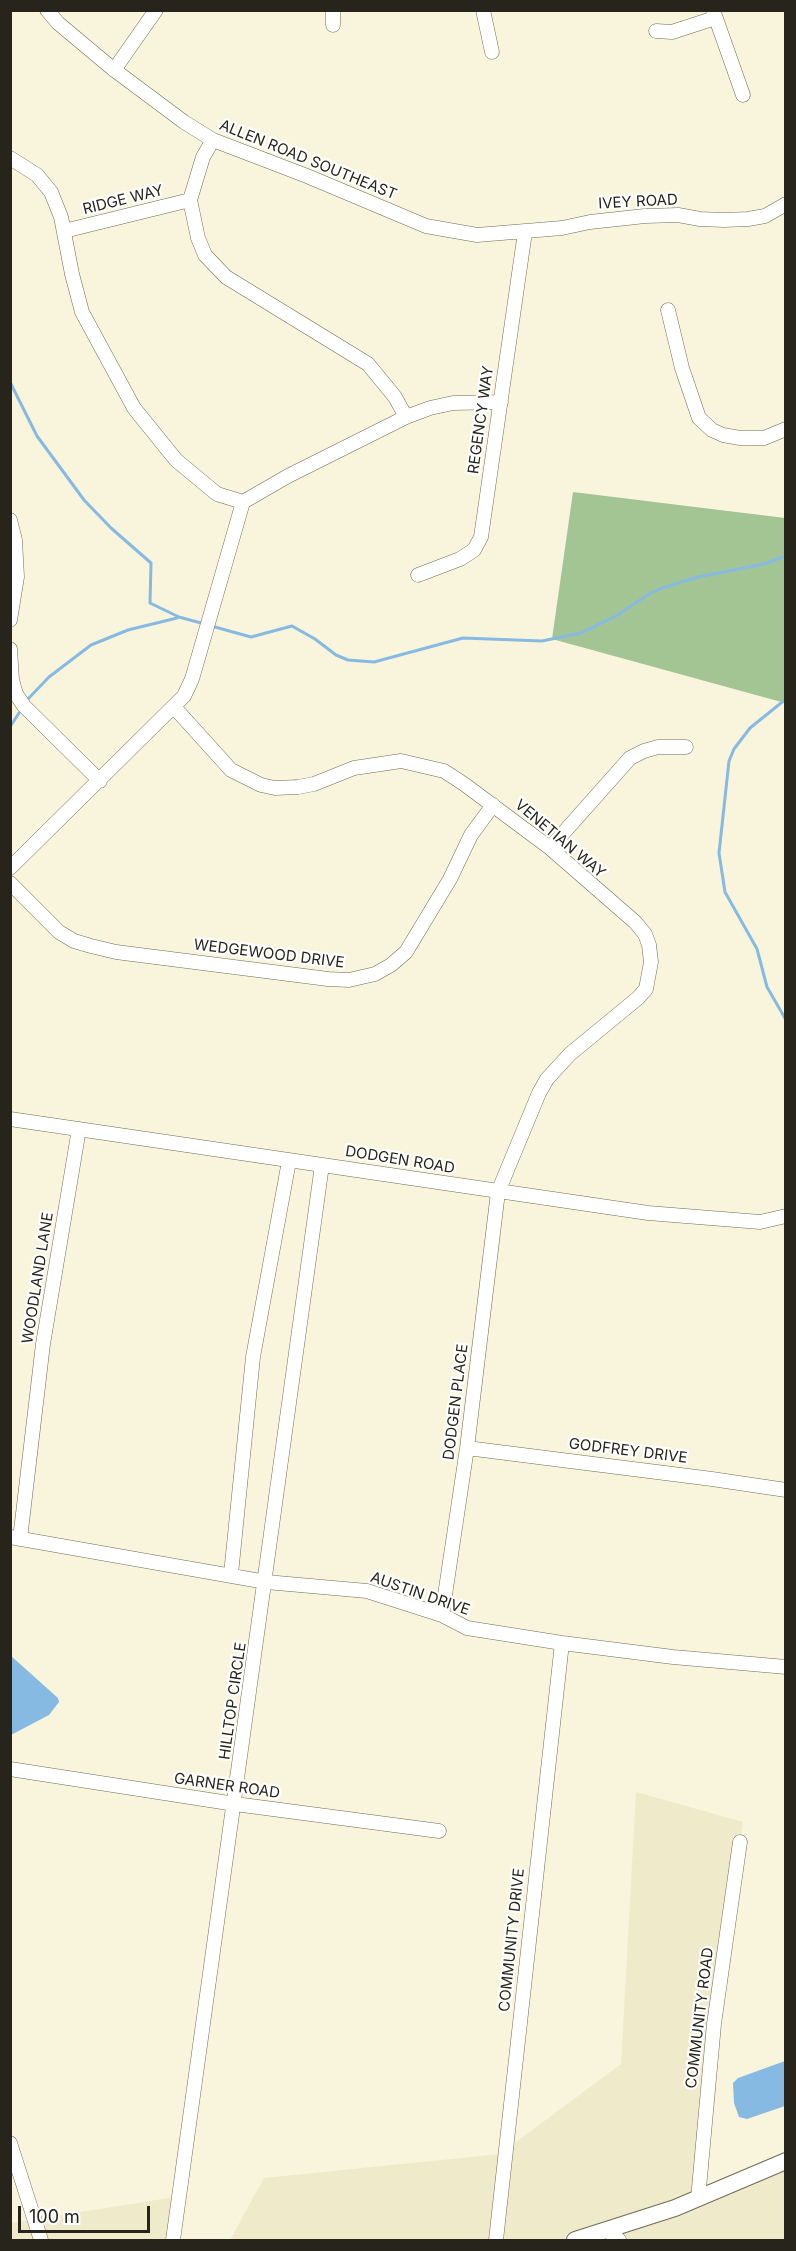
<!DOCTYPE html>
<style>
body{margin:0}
#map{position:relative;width:796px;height:2251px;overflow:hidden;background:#f9f5dc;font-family:Inter,sans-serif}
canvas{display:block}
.frame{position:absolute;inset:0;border:12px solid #26241b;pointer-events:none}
.scale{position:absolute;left:18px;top:2206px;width:132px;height:27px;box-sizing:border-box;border:3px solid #26241b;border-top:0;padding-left:8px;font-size:18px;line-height:21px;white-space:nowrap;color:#26241b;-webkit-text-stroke:4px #fff;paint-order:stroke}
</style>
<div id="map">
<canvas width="796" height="2251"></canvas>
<div class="frame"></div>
<div class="scale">100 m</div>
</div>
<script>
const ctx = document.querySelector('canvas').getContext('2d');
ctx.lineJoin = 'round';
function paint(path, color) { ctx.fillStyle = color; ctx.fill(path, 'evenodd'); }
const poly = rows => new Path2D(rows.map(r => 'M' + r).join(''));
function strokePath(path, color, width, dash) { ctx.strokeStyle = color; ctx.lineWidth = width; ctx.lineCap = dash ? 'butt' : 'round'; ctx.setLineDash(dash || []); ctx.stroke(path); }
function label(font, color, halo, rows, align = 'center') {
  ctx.font = font + ' Inter,sans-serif'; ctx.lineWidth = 4.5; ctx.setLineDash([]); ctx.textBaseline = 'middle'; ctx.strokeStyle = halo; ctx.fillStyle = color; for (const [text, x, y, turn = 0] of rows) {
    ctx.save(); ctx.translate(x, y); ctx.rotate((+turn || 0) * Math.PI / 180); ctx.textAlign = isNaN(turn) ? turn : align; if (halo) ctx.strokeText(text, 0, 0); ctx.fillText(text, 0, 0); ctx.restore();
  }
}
const built = poly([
 [636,1792,743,1822,692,2199,785,2151,785,2240,230,2240,264,2178,500,2154,621,2064],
 [175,2197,166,2240,11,2240,11,2223]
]);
const forest = poly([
 [573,492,785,518,785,703,552,639]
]);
const water = poly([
 [10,1655,58,1698,59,1702,49,1715,11,1735],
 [785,2061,785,2106,747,2119,739,2117,734,2103,733,2083,738,2078]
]);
const stream = poly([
 [10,382,37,436,84,500,111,528,151,563,150,603,179,617,201,623],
 [215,627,251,637,292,626,315,639,336,655,348,660,374,662,463,638,542,641,581,633,616,616,649,594,662,588,698,577,764,564,786,556],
 [786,699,750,728,734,749,729,761,719,853,725,892,757,949,767,987,786,1020],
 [27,700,49,677,91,645,128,630,177,618],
 [10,727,19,713]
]);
const minor = poly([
 [47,10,58,23,113,69,184,122,213,140,307,176,426,226,477,235,562,228,590,222,645,216,678,215,700,219,724,220,748,219,765,216,786,204],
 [333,10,333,25],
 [483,10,492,52],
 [713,10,743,95],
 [656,31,672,32,715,18],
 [114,70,156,10],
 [213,140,203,157,190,200,198,238,205,255,226,277,368,364,395,397,406,417],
 [10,158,37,175,51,192,61,217,72,274,82,312,134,408,176,460,217,494,243,502],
 [64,231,190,200],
 [668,310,682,368,699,418,712,430,723,435,740,438,764,438,786,429],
 [10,520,15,540,17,577,10,620],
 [418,575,460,559,474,550,481,537,525,232],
 [10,649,12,680,16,694,24,706,100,781],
 [174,707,231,770,261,785,275,788,298,787,314,784,354,768,401,761,444,771,464,784,550,848,635,922,645,934,649,945,651,962,646,989,638,998,570,1054,547,1079,539,1093,498,1192,467,1448,442,1615],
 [550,848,630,758,644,751,658,747,686,747],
 [10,868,184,696,192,679,243,502,288,476,406,417,430,408,453,403,501,402],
 [10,883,59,932,74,941,91,946,116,952,328,979,349,980,375,974,391,965,406,952,450,879,471,835,493,805],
 [10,1119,648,1213,760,1222,786,1216],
 [467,1448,712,1479,786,1490],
 [10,1537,266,1582,367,1591,442,1615,467,1628,562,1643,673,1657,786,1667],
 [20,1539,43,1344,79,1129],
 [231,1574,253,1357,289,1161],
 [10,1769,235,1804,439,1831],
 [10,2143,41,2240],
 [698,2199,714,2024,740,1842],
 [607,2230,619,2240],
 [173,2240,322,1165],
 [496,2240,562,1643]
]);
const major = poly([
 [575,2240,675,2208,786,2161]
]);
const streetNames = [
 ["ALLEN ROAD SOUTHEAST",308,160,22],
 ["RIDGE WAY",123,200,-14],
 ["IVEY ROAD",638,202,-3],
 ["REGENCY WAY",481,420,-82],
 ["VENETIAN WAY",560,839,40],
 ["WEDGEWOOD DRIVE",269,954,7],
 ["DODGEN ROAD",400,1160,9],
 ["WOODLAND LANE",38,1278,-81],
 ["DODGEN PLACE",456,1402,-83],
 ["GODFREY DRIVE",628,1451,7],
 ["AUSTIN DRIVE",420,1594,19],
 ["HILLTOP CIRCLE",233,1701,-82],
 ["GARNER ROAD",227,1786,8],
 ["COMMUNITY DRIVE",512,1940,-84],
 ["COMMUNITY ROAD",700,2018,-83]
];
paint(built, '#efeac9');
paint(forest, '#a2c593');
paint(water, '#87bae2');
strokePath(stream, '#87bae2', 3);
strokePath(minor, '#6f6b55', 15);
strokePath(major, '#6f6b55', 18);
strokePath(minor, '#fff', 14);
strokePath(major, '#fff', 16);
label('15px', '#26241b', '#fff', streetNames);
</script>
